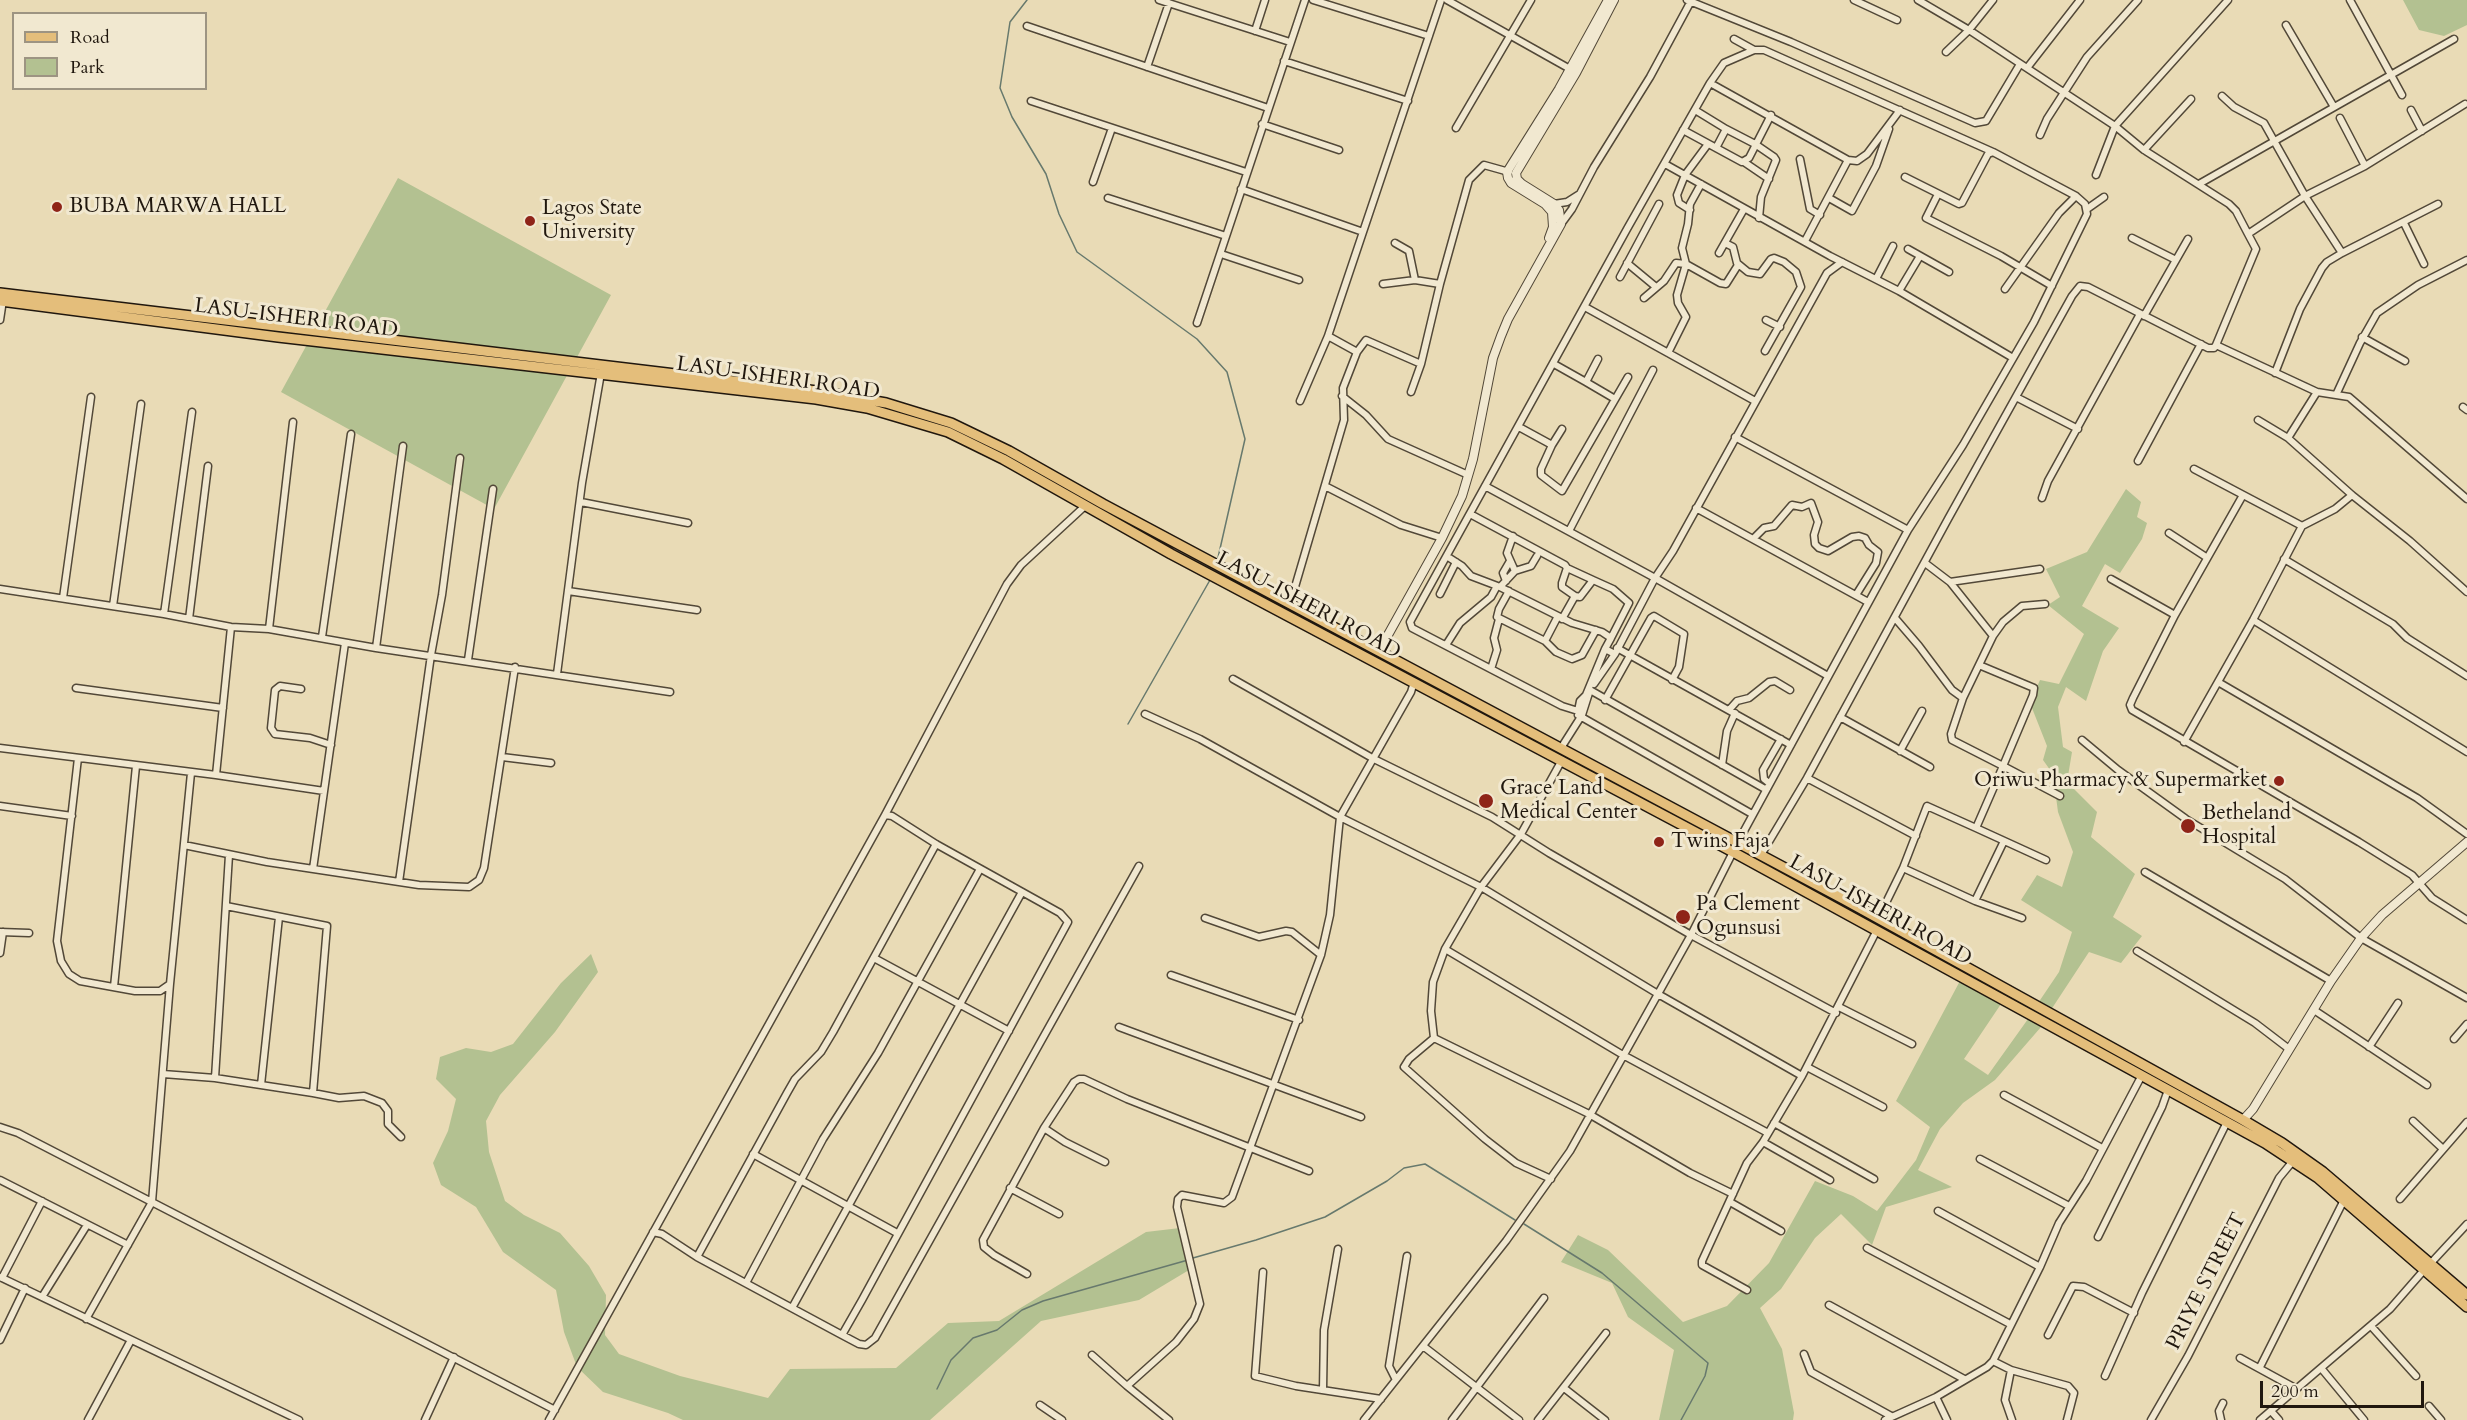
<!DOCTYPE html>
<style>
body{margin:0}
#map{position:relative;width:2467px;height:1420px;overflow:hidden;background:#e9dbb6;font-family:Cardo,serif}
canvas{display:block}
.legend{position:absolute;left:12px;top:12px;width:195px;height:78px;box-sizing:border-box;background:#f1e8d0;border:2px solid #9d9482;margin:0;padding:8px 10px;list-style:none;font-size:18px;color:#20170e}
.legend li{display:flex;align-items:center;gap:12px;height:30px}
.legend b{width:30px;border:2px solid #9d9482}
.scale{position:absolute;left:2260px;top:1381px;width:164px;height:27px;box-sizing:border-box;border:3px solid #20170e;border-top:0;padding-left:8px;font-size:18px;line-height:21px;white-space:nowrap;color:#20170e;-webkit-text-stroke:4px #f1e8d0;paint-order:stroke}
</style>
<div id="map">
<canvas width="2467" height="1420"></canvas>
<ul class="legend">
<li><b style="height:8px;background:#e4be7b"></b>Road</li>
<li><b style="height:16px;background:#b3c191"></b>Park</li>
</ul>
<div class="scale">200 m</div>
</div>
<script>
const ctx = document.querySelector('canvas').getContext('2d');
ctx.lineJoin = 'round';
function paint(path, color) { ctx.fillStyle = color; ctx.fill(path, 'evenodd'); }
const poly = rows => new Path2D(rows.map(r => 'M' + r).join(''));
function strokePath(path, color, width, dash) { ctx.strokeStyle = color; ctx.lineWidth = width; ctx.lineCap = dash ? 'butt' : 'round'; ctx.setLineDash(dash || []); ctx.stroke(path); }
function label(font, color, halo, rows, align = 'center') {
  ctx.font = font + ' Cardo,serif'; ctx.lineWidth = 6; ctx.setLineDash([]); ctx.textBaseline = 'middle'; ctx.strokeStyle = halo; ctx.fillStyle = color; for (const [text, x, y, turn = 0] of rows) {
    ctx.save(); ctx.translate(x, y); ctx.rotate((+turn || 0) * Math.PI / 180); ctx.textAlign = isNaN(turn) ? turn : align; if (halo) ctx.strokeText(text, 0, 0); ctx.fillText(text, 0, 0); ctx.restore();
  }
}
const green = poly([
 [2403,0,2467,0,2467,25,2444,36,2419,30],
 [398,178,611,295,494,509,281,392],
 [2126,489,2141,502,2137,517,2147,523,2142,539,2120,573,2105,564,2082,606,2119,628,2103,651,2086,701,2066,687,2058,707,2063,747,2072,752,2067,782,2097,812,2091,837,2135,874,2113,917,2142,936,2121,963,2089,952,2043,1022,2030,1015,2059,972,2072,932,2021,900,2037,875,2062,887,2073,852,2058,812,2053,774,2043,760,2047,746,2030,703,2040,680,2059,684,2084,634,2048,605,2060,597,2046,569,2087,552],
 [591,954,598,972,555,1032,500,1095,486,1121,489,1152,505,1201,524,1215,560,1233,589,1266,606,1295,605,1335,619,1354,680,1376,768,1398,790,1369,896,1368,948,1323,999,1321,1146,1232,1180,1228,1194,1267,1139,1300,1041,1321,930,1420,683,1420,668,1413,603,1392,577,1367,564,1332,556,1290,503,1252,476,1207,441,1185,433,1163,448,1131,456,1099,436,1079,440,1057,466,1048,491,1052,513,1044,561,983],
 [1961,979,2001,1004,1964,1059,1988,1075,2028,1019,2041,1027,1995,1080,1963,1103,1940,1129,1918,1170,1952,1187,1886,1207,1872,1245,1841,1214,1815,1238,1781,1289,1760,1308,1782,1349,1794,1413,1793,1420,1659,1420,1674,1350,1628,1317,1612,1283,1561,1262,1578,1235,1608,1250,1683,1322,1727,1306,1769,1263,1815,1181,1853,1196,1877,1211,1916,1160,1930,1127,1896,1101]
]);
const stream = poly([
 [1027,0,1010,22,1000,88,1012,117,1046,174,1059,214,1077,252,1197,339,1227,372,1245,439,1217,562],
 [1128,724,1210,580],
 [1524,1224,1602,1273,1708,1363,1705,1376,1681,1420],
 [1193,1258,1256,1240,1325,1217,1387,1181,1404,1168,1425,1164,1515,1220],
 [937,1389,951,1360,973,1338,997,1330,1022,1310,1043,1301,1188,1260]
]);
const minor = poly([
 [1159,0,1290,42],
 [1313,0,1429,36],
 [1447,0,1570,69],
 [1687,0,1791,42,1975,123,1986,121,2020,64],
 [1854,0,1897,20],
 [1918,0,1969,30,2115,126,2144,150,2229,204,2236,211,2248,234],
 [2350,0,2402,95],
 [2286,25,2334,107],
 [1027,26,1268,108],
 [1255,31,1265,0],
 [1734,39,1754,50],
 [1946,52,1969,30,1993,0],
 [1284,61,1408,101],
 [1147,67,1169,3],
 [2027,68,2080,0],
 [1710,83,1848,160],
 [2222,96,2234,107,2264,123,2305,196,2342,253,2327,262,2322,268,2300,309,2275,373],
 [1031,101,1246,172],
 [1695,110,1726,129,1716,148],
 [2411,110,2422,131],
 [2340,118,2365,166],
 [1262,124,1339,150],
 [1456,128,1531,0],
 [1726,129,1755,144,1774,157,1776,160,1761,197,1759,218],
 [1683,130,1742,162,1749,158,1771,115],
 [2040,135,2047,119,2087,57,2138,0],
 [2144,150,2191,99],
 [1800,159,1810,209,1820,215],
 [1744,162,1769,179],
 [1665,164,1830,256,1899,291,2013,358],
 [2096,175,2115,126,2228,0],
 [1093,182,1112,128],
 [2199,184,2454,39],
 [1241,189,1363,232],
 [1938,194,1926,218,2001,256,2052,286],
 [1108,198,1226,236],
 [1829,198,1852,211,1876,166,1889,129],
 [1554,204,1567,202,1578,195],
 [2087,209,2104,197],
 [1690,210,1679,203,1677,195,1685,175,1708,144],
 [2404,223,2424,264],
 [1561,224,1572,209,1594,167,1650,77,1691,1],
 [2132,238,2176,260],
 [1805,241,1848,160,1857,161,1867,154,1900,110],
 [1395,243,1409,251,1415,280,1440,284],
 [1725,243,1733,247,1737,263,1748,272,1760,274,1771,259,1774,258,1784,262,1796,272,1801,287,1765,351],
 [1908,249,1949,272],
 [1719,253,1744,209],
 [2342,253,2438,204],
 [1221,254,1299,280],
 [1627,263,1656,287],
 [1620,277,1659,204],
 [1876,279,1893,246],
 [1383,284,1415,280],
 [2005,289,2059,213,2076,196],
 [1899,291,1920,256],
 [1644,298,1664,281,1676,263,1686,264,1720,283,1726,284,1738,265],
 [1585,307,1755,401],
 [2144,316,2188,239],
 [0,320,3,300],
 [1766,320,1780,327],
 [1197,323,1305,0],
 [1328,336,1357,352],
 [2362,337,2405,361],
 [2216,345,2256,249,2248,234,2305,196,2365,166,2465,104],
 [1668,353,1686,317,1678,303,1677,295,1686,264,1682,248,1688,224,1690,204,1701,184],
 [1554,364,1586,382,1598,359],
 [1586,382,1615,399],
 [1411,392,1421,364,1440,284,1469,180,1484,165,1509,172],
 [2336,395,2360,343,2377,313,2418,285,2467,260],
 [1342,396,1366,415,1388,439,1466,474],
 [2016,397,2078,429],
 [1300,401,1328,336,1441,0],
 [2463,407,2467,410],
 [2258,420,2288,438,2352,495,2410,541,2467,592],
 [1519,427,1552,445,1562,429],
 [1735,437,1908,530],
 [2288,438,2317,392],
 [1552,445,1541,469,1541,475,1562,491,1628,377],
 [2138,461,2201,344],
 [2194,469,2302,526],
 [1325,486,1401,525,1439,537],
 [1485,486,1655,578,1828,676],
 [2243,495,2175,615,2133,698,2130,705,2132,710,2359,842,2412,875,2432,898,2467,920],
 [2042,498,2048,481,2140,314],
 [581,502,688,523],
 [1696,508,1868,602],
 [1472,515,1565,565,1567,568,1562,583,1562,587,1575,596,1562,619],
 [1569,531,1653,370],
 [2169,533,2206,557],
 [1753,539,1764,528,1774,526,1792,505,1802,507,1811,503,1818,522,1814,535,1815,544,1819,548,1828,551,1852,537,1859,536,1865,538,1869,545,1878,552,1876,563,1856,595],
 [1448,557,1462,566,1471,576,1500,587,1572,623,1602,632,1611,638,1605,649,1615,654],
 [2284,559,2393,624,2407,638,2467,676],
 [1925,563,1950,582,1993,636],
 [1567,568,1593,580],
 [1515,571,1531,566,1537,556],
 [2111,579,2175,615],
 [1506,581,1503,573,1510,561],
 [1950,582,2040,569],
 [1500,587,1515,571,1507,553,1513,536],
 [0,589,164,614,231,627,269,629,376,648,670,692],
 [568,591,697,610],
 [1509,591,1499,609,1497,617,1545,641,1556,652,1572,659,1582,655,1596,630],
 [1440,594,1456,562],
 [1575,596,1580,597,1593,580,1613,589,1629,603,1611,638],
 [63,598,91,397],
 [1290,604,1344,420,1343,388,1357,352,1366,340,1421,364],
 [113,606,141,404],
 [164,614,192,412],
 [189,619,208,466],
 [2253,620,2467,752],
 [269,629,293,422],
 [322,637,351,434],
 [1545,641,1558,616],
 [1446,645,1460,623,1491,597,1497,586],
 [376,648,403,446],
 [1617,648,1791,745],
 [1605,649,1586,695,1580,701,1578,711,1562,706,1412,628,1410,622,1627,229,1710,83,1724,63,1754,50,1764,50,1993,152],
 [468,660,493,489],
 [1979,665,2034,688,2033,695,2003,766,2060,796],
 [1491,669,1497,650,1494,638,1499,619],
 [557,674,582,483,601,373],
 [1233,679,1374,759,1492,817,1549,853,1691,935,1836,1013],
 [2218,682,2417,798,2467,834],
 [1594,684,1615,654,1655,578,1673,551,1827,273,1842,262],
 [76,688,223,708],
 [301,689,280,686,275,690,271,728,275,734,310,738,331,745],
 [1590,690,1765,789],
 [1963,698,1993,636,2003,622,2022,606,2045,604],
 [1605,700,1651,618,1654,616,1684,634,1679,667,1672,680],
 [1729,710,1737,701,1749,698,1769,682,1775,681,1790,690],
 [1145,714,1200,739,1340,817,1481,887,1658,994,1802,1076],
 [1578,715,1752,814],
 [1840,717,1930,767],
 [2082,740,2118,770,2186,819,2285,879,2361,938,2467,998],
 [2184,742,2253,620,2302,526,2335,509,2352,495],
 [0,748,216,775,324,791],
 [1561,748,1582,715,1589,693],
 [1900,751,1922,711],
 [502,757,551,763],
 [78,758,57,941,61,961,69,974,80,981,135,991,160,991,170,984,191,773],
 [1562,760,1521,834,1481,887,1445,949,1433,982,1431,1011,1434,1038,1589,1114,1690,1173,1733,1194],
 [1722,765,1727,731,1735,713],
 [216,775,231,627],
 [1807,778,1916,836],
 [1769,783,1764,779,1763,770,1781,739],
 [0,806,72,816],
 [1976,828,2046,860],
 [1738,842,1908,530,1963,445,2034,322,2087,214,2085,204,2076,196,1993,152,1988,154,1962,203,1959,204,1905,177],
 [184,845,267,862,419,885,469,887,479,880,484,868,515,667],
 [1761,855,1807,778,1948,519,2072,296,2080,286,2088,287,2208,348,2214,348,2216,345,2317,392,2349,397,2467,499],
 [1903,868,1975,901,2022,918],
 [313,869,345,643],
 [2145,872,2331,981],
 [399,882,431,655,442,595,460,458],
 [1975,901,2004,841],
 [226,906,327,926,313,1093,215,1078,229,855],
 [1205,918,1259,937,1286,931,1292,932,1321,955],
 [1878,919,1903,868,1927,806,1976,828,2003,766,1952,740,1951,734,1963,698,1952,690,1919,646,1895,618],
 [0,932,29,933],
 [1445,949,1623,1055,1768,1133],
 [2137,951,2255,1023,2289,1049],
 [0,953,3,932],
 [874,958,1009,1031],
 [1171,975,1299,1020],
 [114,987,136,766],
 [1839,1007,1912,1044],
 [2314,1010,2427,1085],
 [1119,1027,1361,1117],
 [1434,1038,1409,1059,1404,1067,1485,1139,1516,1163,1551,1179],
 [2454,1039,2467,1024],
 [2369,1047,2398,1003],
 [1807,1067,1883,1107],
 [163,1074,215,1078],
 [261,1085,279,917],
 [313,1093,339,1098,364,1096,382,1103,388,1111,388,1124,401,1137],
 [2004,1095,2102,1148],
 [2413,1121,2443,1149],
 [1774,1123,1874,1179],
 [0,1127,18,1133,555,1410],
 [1044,1128,1065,1142,1105,1162],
 [1763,1142,1830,1180],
 [753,1154,897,1233],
 [1980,1159,2069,1206],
 [0,1180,128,1245],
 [1010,1188,1059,1214],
 [2400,1199,2467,1122],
 [1730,1202,1781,1231],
 [1938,1211,2040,1267],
 [653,1232,662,1234,697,1257,842,1335,862,1300,1068,922,1060,913,936,844,892,816,885,815],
 [2098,1237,2162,1107,2168,1090],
 [1867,1248,2010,1324],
 [697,1257,787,1093,795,1079,821,1052,833,1032,936,844],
 [2430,1264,2467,1224],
 [1263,1272,1255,1376,1296,1386,1381,1399],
 [1027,1274,994,1255,984,1247,983,1240,1044,1128,1074,1082,1079,1079,1084,1079,1127,1099,1309,1171],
 [0,1277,299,1420],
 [2,1278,42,1201],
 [746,1283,823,1139,878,1053,980,869],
 [1747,1290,1702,1265,1702,1261,1747,1163,1763,1142,1802,1076,1877,930],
 [42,1297,87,1225],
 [1829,1305,1964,1379],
 [792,1308,1022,892],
 [86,1319,152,1202,170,984],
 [2371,1326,2416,1376],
 [842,1335,859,1344,866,1345,875,1338,1139,866],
 [2048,1335,2073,1286,2084,1287,2134,1313],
 [0,1340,25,1288],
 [1423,1346,1519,1420],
 [1804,1354,1811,1372,1891,1416],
 [1092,1355,1127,1386],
 [2240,1358,2295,1388],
 [1993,1361,2011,1370,2068,1386,2074,1393,2067,1420],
 [2260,1367,2344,1200],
 [2321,1368,2364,1420],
 [2011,1370,2005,1400,2012,1420],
 [2105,1376,2142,1293,2227,1122],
 [1395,1378,1389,1366,1407,1256],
 [1564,1388,1605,1420],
 [1323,1390,1324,1330,1338,1249],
 [1936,1397,1947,1420],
 [1040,1405,1062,1420],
 [2429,1406,2441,1420],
 [2271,1411,2279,1420],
 [88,1420,131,1340],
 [425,1420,454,1357],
 [549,1420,885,815,1007,584,1021,565,1085,506],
 [1169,1420,1127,1386,1176,1342,1194,1319,1200,1304,1177,1207,1178,1199,1182,1195,1224,1203,1232,1197,1321,955,1330,915,1340,817,1411,692,1414,682],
 [1364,1420,1506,1241,1570,1151,1691,935,1733,852],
 [1452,1420,1544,1298],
 [1538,1420,1606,1333],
 [1885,1420,1936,1397,1987,1367,1993,1361,2040,1267,2059,1223,2086,1181,2142,1075],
 [2151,1420,2188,1356,2279,1178,2293,1161],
 [2221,1420,2219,1411,2223,1403],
 [2260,1420,2390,1309,2424,1270]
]);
const tertiary = poly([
 [1549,238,1553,227,1552,212,1545,204,1511,183,1508,178,1507,172,1559,89,1608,0],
 [1379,651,1442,538,1462,496,1473,459,1493,358,1501,336,1508,319,1561,224,1559,210,1554,204,1522,184,1517,179,1516,173,1576,73,1614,0],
 [2243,1120,2253,1109,2331,981,2361,938,2382,915,2467,842]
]);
const primary = poly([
 [0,293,817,391,886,403,951,423,1009,451,1103,504,1845,900,2243,1120,2282,1143,2323,1172,2467,1295],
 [0,301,278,337,816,399,867,408,948,432,1003,459,1171,554,1733,852,2265,1143,2318,1178,2467,1307]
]);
const markers = [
 [57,207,6,"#8f2418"],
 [530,221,6,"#8f2418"],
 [2279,781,6,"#8f2418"],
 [1486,801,8,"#8f2418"],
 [2188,826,8,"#8f2418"],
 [1659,842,6,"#8f2418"],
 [1683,917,8,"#8f2418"]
];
const poiNames = [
 ["BUBA MARWA HALL",69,207],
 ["Lagos State",542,209],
 ["University",542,233],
 ["Oriwu Pharmacy & Supermarket",2267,781,"right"],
 ["Grace Land",1500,789],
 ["Medical Center",1500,813],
 ["Betheland",2202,814],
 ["Hospital",2202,838],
 ["Twins Faja",1671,842],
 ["Pa Clement",1696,905],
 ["Ogunsusi",1696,929]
];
const streetNames = [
 ["LASU-ISHERI ROAD",296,319,7],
 ["LASU-ISHERI ROAD",778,379,8],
 ["LASU-ISHERI ROAD",1308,606,28],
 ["LASU-ISHERI ROAD",1880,911,29],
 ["PRIYE STREET",2207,1282,-63]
];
paint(green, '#b3c191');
strokePath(stream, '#67796d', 1.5);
strokePath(minor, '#524838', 9);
strokePath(tertiary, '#524838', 10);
strokePath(primary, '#20170e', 12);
strokePath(minor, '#f1e8d0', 6);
strokePath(tertiary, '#f1e8d0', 8);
strokePath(primary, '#e4be7b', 9);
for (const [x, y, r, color] of markers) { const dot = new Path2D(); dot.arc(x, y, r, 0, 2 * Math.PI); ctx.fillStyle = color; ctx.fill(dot); strokePath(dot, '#f1e8d0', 2); }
label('21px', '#20170e', '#f1e8d0', poiNames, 'left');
label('21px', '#20170e', '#f1e8d0', streetNames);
</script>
